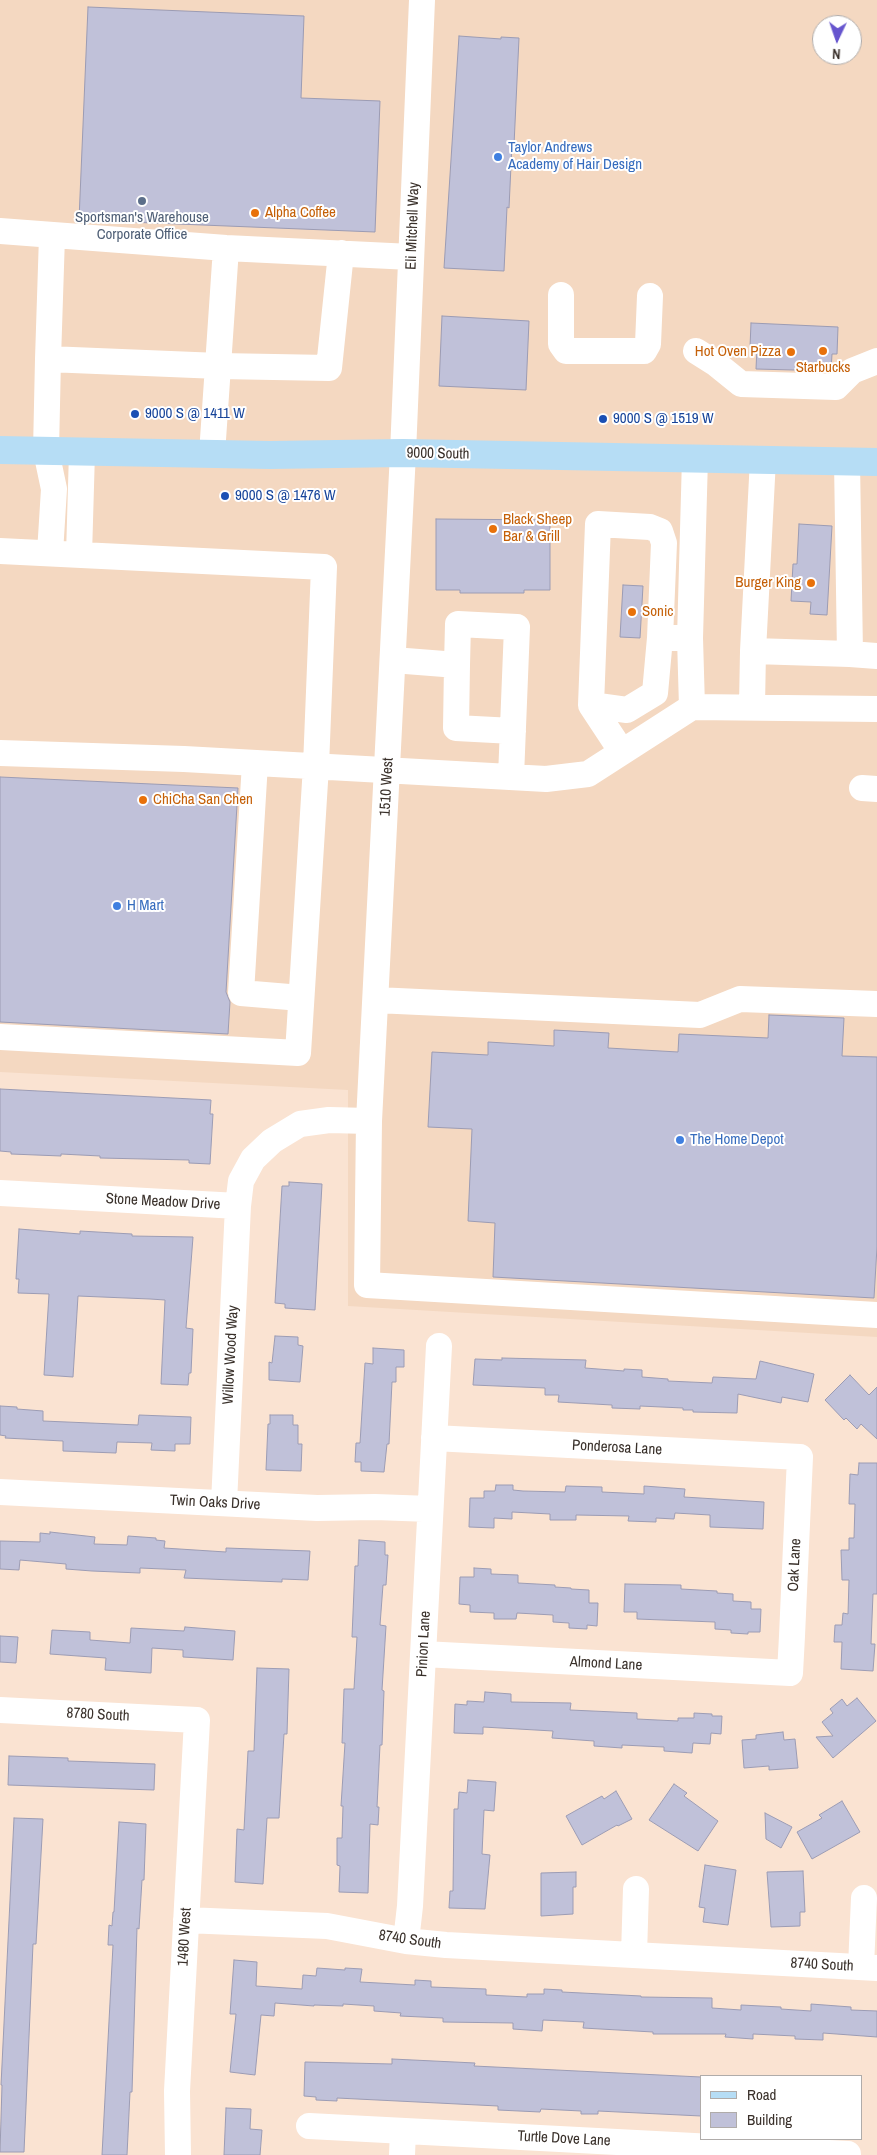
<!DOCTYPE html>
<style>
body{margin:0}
#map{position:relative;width:877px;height:2155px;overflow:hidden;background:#fae3d2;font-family:"Archivo Narrow",sans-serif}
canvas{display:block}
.legend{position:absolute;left:700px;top:2075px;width:162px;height:65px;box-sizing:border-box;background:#fff;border:1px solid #b0acaa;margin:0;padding:6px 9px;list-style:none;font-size:15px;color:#39302a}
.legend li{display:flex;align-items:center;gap:10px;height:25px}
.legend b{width:25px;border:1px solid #b0acaa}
.north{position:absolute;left:812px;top:15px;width:50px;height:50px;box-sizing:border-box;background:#fff;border:1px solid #b0acaa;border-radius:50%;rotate:183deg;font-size:14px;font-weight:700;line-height:20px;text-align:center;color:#39302a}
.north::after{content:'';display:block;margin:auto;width:18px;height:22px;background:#6655ce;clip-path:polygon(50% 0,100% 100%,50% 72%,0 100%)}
</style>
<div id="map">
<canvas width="877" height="2155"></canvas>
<ul class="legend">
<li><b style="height:6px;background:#b6ddf5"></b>Road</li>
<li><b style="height:14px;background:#c0c1d9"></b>Building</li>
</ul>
<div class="north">N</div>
</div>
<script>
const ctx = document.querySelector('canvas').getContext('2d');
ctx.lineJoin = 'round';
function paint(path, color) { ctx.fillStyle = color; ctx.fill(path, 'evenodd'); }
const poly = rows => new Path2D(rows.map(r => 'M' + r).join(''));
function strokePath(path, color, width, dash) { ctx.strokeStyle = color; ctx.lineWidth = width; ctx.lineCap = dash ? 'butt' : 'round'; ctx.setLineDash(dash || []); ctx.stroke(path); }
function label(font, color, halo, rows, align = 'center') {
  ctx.font = font + ' "Archivo Narrow",sans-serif'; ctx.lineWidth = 4; ctx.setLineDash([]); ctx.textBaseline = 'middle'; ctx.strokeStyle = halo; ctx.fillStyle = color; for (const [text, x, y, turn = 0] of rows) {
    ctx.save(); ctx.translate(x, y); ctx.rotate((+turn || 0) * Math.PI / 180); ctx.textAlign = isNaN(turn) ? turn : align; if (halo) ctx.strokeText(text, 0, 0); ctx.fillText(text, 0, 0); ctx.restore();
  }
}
const built = poly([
 [0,0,877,0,877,1337,348,1306,348,1090,0,1072],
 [822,25,852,25,852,55,822,55]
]);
const building = poly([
 [88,7,304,16,301,98,380,101,375,232,79,220,88,7],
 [459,36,501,39,501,37,519,38,514,145,512,144,509,208,507,207,504,271,444,268,459,36],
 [442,316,529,321,526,390,439,386,442,316],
 [751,323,838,327,837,354,832,354,831,371,756,369,757,347,750,347,751,323],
 [436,519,550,520,550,590,524,590,524,593,460,593,460,590,436,590,436,519],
 [799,524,832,526,827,615,810,614,811,602,791,601,793,564,797,564,799,524],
 [623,585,643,586,640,638,620,637,623,585],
 [0,777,238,788,226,992,230,1002,228,1034,0,1022,0,777],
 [769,1015,844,1018,842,1056,877,1057,877,1247,874,1298,493,1277,495,1223,468,1221,472,1129,428,1127,432,1052,488,1055,488,1042,554,1046,554,1030,609,1033,608,1048,678,1052,679,1034,768,1038,769,1015],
 [0,1089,211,1100,210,1114,213,1114,210,1164,189,1163,189,1160,100,1158,100,1156,61,1154,61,1156,11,1154,11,1152,0,1151,0,1089],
 [289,1182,322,1184,315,1310,285,1308,285,1304,275,1303,282,1186,289,1186,289,1182],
 [19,1229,80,1234,80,1231,132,1234,132,1236,193,1237,186,1328,193,1329,191,1373,189,1373,188,1385,161,1384,165,1300,150,1299,78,1296,73,1377,44,1375,49,1294,18,1293,19,1279,16,1279,19,1229],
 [275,1336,298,1337,298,1345,303,1346,300,1382,269,1380,269,1362,272,1363,275,1336],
 [373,1348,404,1350,404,1367,396,1367,396,1382,392,1382,389,1444,387,1444,384,1472,361,1471,361,1462,355,1462,356,1443,360,1443,365,1363,373,1364,373,1348],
 [502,1358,586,1360,585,1368,624,1371,624,1369,642,1370,642,1377,668,1379,668,1381,712,1383,713,1377,756,1379,760,1361,814,1374,808,1402,782,1397,781,1403,738,1394,737,1413,693,1412,693,1410,683,1410,683,1408,640,1406,640,1409,612,1408,612,1405,558,1402,559,1395,545,1395,545,1388,473,1385,475,1359,502,1360,502,1358],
 [850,1375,869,1395,877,1387,877,1439,861,1424,857,1429,846,1418,844,1420,825,1400,850,1375],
 [0,1406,17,1407,17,1409,43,1411,43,1421,138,1425,139,1415,191,1417,190,1444,175,1444,175,1451,151,1450,152,1443,117,1442,116,1453,63,1451,63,1441,5,1438,6,1436,0,1435,0,1406],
 [270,1415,293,1415,293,1425,298,1425,298,1444,302,1444,301,1471,266,1470,268,1424,270,1424,270,1415],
 [859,1463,877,1463,877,1594,873,1594,871,1644,875,1644,873,1671,841,1669,842,1642,834,1642,835,1625,842,1625,843,1613,848,1614,849,1580,842,1580,841,1550,849,1550,849,1538,854,1538,855,1504,849,1504,850,1474,858,1475,859,1463],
 [496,1485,513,1485,513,1490,523,1491,565,1492,566,1486,602,1487,602,1492,644,1494,644,1486,685,1489,684,1497,764,1502,763,1529,710,1527,710,1515,675,1513,674,1519,656,1518,656,1522,628,1521,629,1516,576,1515,576,1520,550,1520,550,1514,512,1512,512,1519,494,1518,494,1528,469,1527,470,1498,484,1498,484,1491,495,1491,496,1485],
 [50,1532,95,1537,94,1544,127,1545,128,1536,156,1538,156,1540,165,1541,164,1548,226,1552,226,1548,310,1551,308,1580,282,1579,282,1582,184,1578,186,1570,140,1568,140,1573,92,1571,66,1569,66,1564,20,1560,19,1570,0,1569,0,1541,40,1542,40,1533,50,1534,50,1532],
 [359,1540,385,1542,385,1555,388,1555,386,1585,383,1585,380,1625,386,1626,382,1690,384,1691,382,1745,380,1745,377,1807,379,1807,378,1825,370,1824,368,1893,339,1892,340,1866,337,1865,337,1838,342,1838,343,1806,341,1806,345,1743,342,1743,344,1689,354,1689,357,1637,352,1637,355,1566,358,1566,359,1540],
 [474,1568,491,1569,491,1574,518,1575,518,1583,555,1585,555,1587,571,1588,571,1589,589,1590,589,1603,598,1603,597,1626,587,1625,587,1629,569,1628,569,1623,553,1622,553,1615,517,1613,516,1619,494,1619,494,1613,470,1612,470,1605,459,1604,460,1577,474,1577,474,1568],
 [625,1584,681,1585,681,1589,717,1591,717,1593,733,1594,733,1601,751,1602,751,1609,761,1609,760,1632,748,1632,748,1634,731,1633,731,1630,715,1629,715,1622,637,1619,637,1612,624,1612,625,1584],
 [185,1627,235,1631,233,1660,183,1657,183,1650,152,1648,151,1673,105,1670,106,1658,50,1654,52,1630,90,1632,90,1640,130,1643,131,1628,184,1631,185,1627],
 [0,1636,18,1637,16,1663,0,1662,0,1636],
 [257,1668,289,1669,287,1734,284,1734,279,1818,267,1818,263,1884,235,1882,237,1829,244,1830,248,1751,254,1751,257,1668],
 [485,1692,511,1694,511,1702,571,1703,570,1710,637,1713,637,1719,678,1721,678,1718,694,1718,694,1713,712,1714,712,1716,722,1716,721,1734,711,1733,710,1744,693,1743,692,1753,664,1751,664,1747,622,1745,622,1748,594,1746,594,1741,552,1738,553,1731,483,1727,483,1734,454,1733,455,1704,467,1705,467,1701,484,1702,485,1692],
 [857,1698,876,1721,833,1758,816,1737,833,1736,822,1722,833,1713,830,1709,842,1699,847,1706,857,1698],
 [783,1732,784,1740,795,1739,798,1768,769,1770,769,1766,744,1768,742,1740,756,1739,756,1735,783,1732],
 [9,1756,68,1758,68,1761,155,1764,154,1790,8,1785,9,1756],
 [468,1780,496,1782,494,1811,484,1810,482,1854,490,1855,485,1909,449,1908,450,1891,453,1891,454,1809,458,1809,459,1792,467,1793,468,1780],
 [674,1784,687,1793,684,1796,718,1821,698,1851,649,1820,674,1784],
 [616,1791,632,1819,618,1826,617,1825,582,1845,566,1816,602,1796,604,1799,616,1791],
 [842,1801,860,1832,812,1859,797,1832,822,1818,819,1815,842,1801],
 [765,1813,792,1827,781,1848,766,1839,765,1813],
 [14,1818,43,1819,36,1944,33,1944,24,2152,0,2152,2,2085,1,2085,14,1818],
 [119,1822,146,1824,144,1880,142,1880,139,1929,137,1928,132,2092,130,2092,127,2155,102,2155,113,1945,108,1945,109,1925,112,1926,113,1912,114,1912,119,1822],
 [705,1865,736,1870,728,1925,703,1922,705,1908,699,1907,705,1865],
 [803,1871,805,1912,800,1912,800,1926,771,1927,767,1872,803,1871],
 [576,1872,576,1887,573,1887,573,1914,541,1916,541,1873,576,1872],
 [234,1960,257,1962,256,1986,302,1989,303,1975,316,1976,317,1968,345,1970,345,1968,362,1969,360,1982,415,1985,415,1980,431,1981,431,1987,486,1989,486,1995,527,1997,527,1994,544,1994,544,1989,562,1990,562,1992,641,1996,641,1997,712,1998,712,2008,741,2010,741,2005,781,2007,781,2009,811,2011,811,2004,851,2007,851,2010,877,2011,877,2037,823,2033,823,2040,795,2039,795,2036,753,2034,753,2039,725,2037,726,2034,653,2034,653,2032,583,2028,584,2022,543,2020,542,2031,513,2029,513,2023,443,2022,443,2018,400,2016,401,2013,374,2011,374,2006,343,2004,343,2006,314,2005,314,2006,275,2003,274,2016,261,2015,255,2075,230,2072,236,2014,230,2014,234,1960],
 [392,2059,475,2063,474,2066,701,2077,701,2116,598,2111,598,2114,581,2114,581,2111,541,2109,540,2112,498,2110,498,2106,337,2098,337,2101,316,2100,316,2097,304,2096,305,2062,392,2064,392,2059],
 [226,2108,251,2109,250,2129,262,2130,260,2155,224,2155,226,2108]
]);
const minor = poly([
 [422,0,403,453,369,1121,367,1285,877,1315],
 [0,231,226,248,411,257],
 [561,295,561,344,566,351,644,351,648,344,650,296],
 [696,351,715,363,741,384,836,387,852,371,877,361],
 [48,359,52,236],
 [212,454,226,248],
 [763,459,753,651,850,654,847,461],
 [0,551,324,567,316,766,298,1053,0,1037],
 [50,553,54,489,46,451,48,359,219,366,329,368,341,253],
 [79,555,82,452],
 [850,654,877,656],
 [393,660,457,665,458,624,517,627,511,777],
 [457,665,456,728,513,731],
 [591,705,627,710,655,693,660,638],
 [752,706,753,651],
 [692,707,690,638,695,458],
 [622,752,591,705,598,524,650,527,660,531,664,543,660,638,690,638],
 [0,753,184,759,546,779,588,774,692,707,877,709],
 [255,763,241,993,301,998],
 [862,788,877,789],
 [376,1000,700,1015,740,999,877,1004],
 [0,1193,238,1206],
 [0,1492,317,1508,375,1507,430,1509],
 [224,1503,238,1206,241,1181,253,1159,272,1141,300,1124,329,1120,369,1121],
 [423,1654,790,1673,792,1636,800,1457,434,1438],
 [0,1710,197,1720,177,2091,178,2155],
 [186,1920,327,1926,406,1941,446,1945,877,1968],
 [406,1941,410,1906,439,1346],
 [634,1955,636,1889],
 [861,1967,864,1898],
 [309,2126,848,2154],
 [402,2155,403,2131]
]);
const major = poly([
 [0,450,270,455,403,453,877,462]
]);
const markers = [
 [498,157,5,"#3f7fe0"],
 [142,201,5,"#5c6f8a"],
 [255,213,5,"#e8710a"],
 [823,351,5,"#e8710a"],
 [791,352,5,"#e8710a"],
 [135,414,5,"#1a4fb4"],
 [603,419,5,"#1a4fb4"],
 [225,496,5,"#1a4fb4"],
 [493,529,5,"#e8710a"],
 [811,583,5,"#e8710a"],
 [632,612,5,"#e8710a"],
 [143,800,5,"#e8710a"],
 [117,906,5,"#3f7fe0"],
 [680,1140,5,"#3f7fe0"]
];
const shopNames = [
 ["Taylor Andrews",508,148],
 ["Academy of Hair Design",508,165],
 ["H Mart",127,906],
 ["The Home Depot",690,1140]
];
const foodNames = [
 ["Alpha Coffee",265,213],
 ["Hot Oven Pizza",781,352,"right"],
 ["Starbucks",823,368,"center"],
 ["Black Sheep",503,520],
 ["Bar & Grill",503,537],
 ["Burger King",801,583,"right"],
 ["Sonic",642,612],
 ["ChiCha San Chen",153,800]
];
const serviceNames = [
 ["Sportsman's Warehouse",142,218],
 ["Corporate Office",142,235]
];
const streetNames = [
 ["Eli Mitchell Way",413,226,-88],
 ["9000 South",438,454,1],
 ["1510 West",387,787,-87],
 ["Stone Meadow Drive",163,1202,3],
 ["Willow Wood Way",231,1355,-87],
 ["Ponderosa Lane",617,1448,3],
 ["Twin Oaks Drive",215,1503,3],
 ["Oak Lane",795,1565,-87],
 ["Pinion Lane",424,1644,-87],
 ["Almond Lane",606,1664,3],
 ["8780 South",98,1715,3],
 ["1480 West",185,1937,-87],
 ["8740 South",410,1940,8],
 ["8740 South",822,1965,3],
 ["Turtle Dove Lane",564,2139,3]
];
const transitNames = [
 ["9000 S @ 1411 W",145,414],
 ["9000 S @ 1519 W",613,419],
 ["9000 S @ 1476 W",235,496]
];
paint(built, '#f4d8c1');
paint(building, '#c0c1d9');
strokePath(building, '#9c9cb4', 1);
strokePath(minor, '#fff', 26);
strokePath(major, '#b6ddf5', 28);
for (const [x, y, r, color] of markers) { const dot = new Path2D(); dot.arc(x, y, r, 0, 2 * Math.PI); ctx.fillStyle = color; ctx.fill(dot); strokePath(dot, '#fff', 2); }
label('15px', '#366cbe', '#fff', shopNames, 'left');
label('15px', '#c56008', '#fff', foodNames, 'left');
label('15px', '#4e5e75', '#fff', serviceNames);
label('15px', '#39302a', '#fff', streetNames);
label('15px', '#164399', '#fff', transitNames, 'left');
</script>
